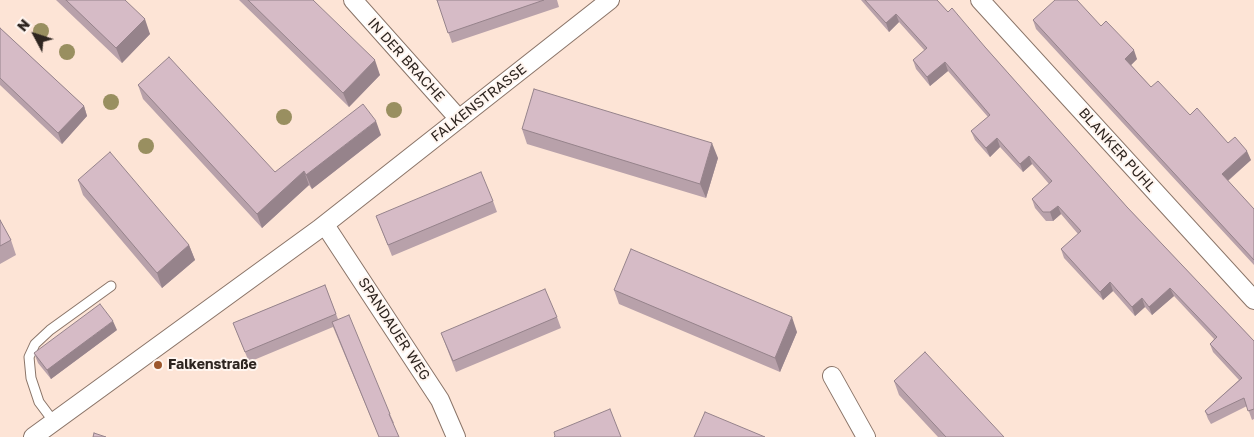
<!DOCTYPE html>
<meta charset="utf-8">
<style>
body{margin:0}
#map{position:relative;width:1254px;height:437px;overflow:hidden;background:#fde4d6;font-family:"Golos Text",sans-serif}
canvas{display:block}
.north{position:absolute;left:10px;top:10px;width:50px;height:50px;-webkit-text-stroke:4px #fff5ef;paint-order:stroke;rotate:310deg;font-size:14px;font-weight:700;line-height:20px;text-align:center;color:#2e2520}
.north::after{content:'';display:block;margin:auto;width:18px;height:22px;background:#2e2520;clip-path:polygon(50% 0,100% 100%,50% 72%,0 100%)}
</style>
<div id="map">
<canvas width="1254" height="437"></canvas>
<div class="north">N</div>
</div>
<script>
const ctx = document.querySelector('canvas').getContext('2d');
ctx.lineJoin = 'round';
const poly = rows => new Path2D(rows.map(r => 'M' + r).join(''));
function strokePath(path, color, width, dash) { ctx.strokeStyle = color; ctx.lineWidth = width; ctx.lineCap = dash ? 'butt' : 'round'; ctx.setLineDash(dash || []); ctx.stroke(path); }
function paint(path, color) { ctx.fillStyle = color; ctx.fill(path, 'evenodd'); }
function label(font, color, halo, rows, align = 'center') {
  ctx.font = font + ' "Golos Text",sans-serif'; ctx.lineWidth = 4; ctx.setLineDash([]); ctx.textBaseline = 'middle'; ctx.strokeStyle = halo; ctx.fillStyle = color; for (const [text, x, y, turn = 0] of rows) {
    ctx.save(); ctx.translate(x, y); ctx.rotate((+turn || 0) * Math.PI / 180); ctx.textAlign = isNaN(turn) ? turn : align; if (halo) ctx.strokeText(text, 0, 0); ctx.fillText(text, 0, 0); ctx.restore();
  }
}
const lane = poly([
 [54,422,39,402,31,378,29,357,35,344,50,330,111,286]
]);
const street = poly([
 [353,0,459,119],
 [980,0,1254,300],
 [325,225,440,400,456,437],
 [832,376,866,437],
 [33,437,319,229,610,0]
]);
const trees = [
 [41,31],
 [67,52],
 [111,102],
 [394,110],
 [284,117],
 [146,146]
];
const wall = poly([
 [56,0,125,0,150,34,122,63],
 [239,0,313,0,380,75,349,107],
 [437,0,557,0,559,7,452,43],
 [861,0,937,0,948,12,985,47,1127,207,1254,341,1254,419,1252,420,1247,406,1211,424,1208,419,1205,411,1239,380,1213,352,1210,344,1214,339,1174,296,1152,315,1145,307,1135,316,1113,291,1103,300,1064,258,1061,249,1078,234,1061,214,1053,221,1046,221,1035,208,1032,199,1049,184,1032,164,1023,172,1000,147,990,157,975,140,971,131,988,117,948,71,930,86,916,69,913,60,925,51,899,22,889,32],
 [1033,20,1101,26,1137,59,1131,65,1151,87,1190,115,1251,160,1228,181,1254,209,1254,265,1036,29],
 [0,28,84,106,87,116,62,144,0,85],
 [138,85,275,172,381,135,312,189,309,185,262,228,143,99],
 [522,129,718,158,706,198,527,144],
 [78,180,189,245,195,260,162,288,83,195],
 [493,201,497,212,392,256,376,216],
 [0,220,11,240,16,255,0,264],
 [325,285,338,319,390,414,394,423,393,423,399,437,379,437,333,327,249,362,233,323],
 [614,290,797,332,780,372,619,304],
 [557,317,561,328,456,372,441,333],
 [117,330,51,379,38,363,34,353],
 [894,381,1004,437,938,437,899,395]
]);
const shadedWall = poly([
 [896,14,899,22,889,32,886,23],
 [145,19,150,34,122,63,116,48],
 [1134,50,1137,59,1128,68,1125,59],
 [375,60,380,75,349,107,343,93],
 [945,62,948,71,930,86,927,77],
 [84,106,87,116,62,144,58,133],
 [376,121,381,135,312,189,306,175],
 [997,138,1000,147,990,157,986,148],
 [712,143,718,158,706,198,700,184],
 [1247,151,1251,160,1225,183,1222,174],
 [1029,156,1032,164,1023,172,1020,164],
 [304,171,309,185,262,228,257,214],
 [1058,206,1061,214,1053,221,1050,212],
 [189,245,195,260,162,288,157,273],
 [1110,282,1113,291,1103,300,1100,292],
 [1170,288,1174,296,1152,315,1149,307],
 [1142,298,1145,307,1135,316,1132,307],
 [792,317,797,332,780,372,775,358],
 [113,321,117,330,51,379,47,370]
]);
const building = poly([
 [66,0,125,0,145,19,116,48,66,0],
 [248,0,313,0,375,60,343,93,248,0],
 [437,0,544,0,448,33,437,0],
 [865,0,937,0,948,12,952,8,985,47,1127,207,1254,341,1254,409,1248,411,1244,398,1208,415,1205,411,1242,378,1210,344,1217,337,1170,288,1149,307,1142,298,1132,307,1110,282,1100,292,1061,249,1081,231,1058,206,1050,212,1043,212,1032,199,1052,181,1029,156,1020,164,997,138,986,148,971,131,990,115,945,62,927,77,913,60,927,48,896,14,886,23,865,0],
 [1055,0,1077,0,1101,26,1106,21,1134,50,1125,59,1151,87,1158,81,1190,115,1197,108,1228,143,1235,137,1247,151,1222,174,1254,209,1254,260,1033,20,1055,0],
 [0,28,84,106,58,133,0,78,0,28],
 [169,57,275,172,363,104,376,121,306,175,304,171,257,214,138,85,169,57],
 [534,89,712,143,700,184,522,129,534,89],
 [110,152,189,245,157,273,78,180,110,152],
 [481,172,493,201,388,245,376,216,481,172],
 [0,220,11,240,0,246,0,220],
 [631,249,792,317,775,358,614,290,631,249],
 [325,285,336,314,245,352,233,323,325,285],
 [545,289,557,317,453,361,441,333,545,289],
 [100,304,113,321,47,370,34,353,100,304],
 [349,315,390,414,389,414,399,437,379,437,332,322,349,315],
 [925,352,1004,437,946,437,894,381,925,352],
 [610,409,621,437,554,437,555,436,554,432,610,409],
 [705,412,765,437,694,437,705,412],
 [94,433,106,437,93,437,94,433]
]);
const markers = [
 [158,365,5,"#9c562c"]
];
const streetNames = [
 ["IN DER BRACHE",406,60,48],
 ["FALKENSTRASSE",479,103,-38],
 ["BLANKER PUHL",1117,150,48],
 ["SPANDAUER WEG",394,329,57]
];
const poiNames = [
 ["Falkenstraße",168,365]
];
strokePath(lane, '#8a7468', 11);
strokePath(street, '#8a7468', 20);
strokePath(lane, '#fff', 9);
strokePath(street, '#fff', 18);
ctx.fillStyle = '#998f60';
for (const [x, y] of trees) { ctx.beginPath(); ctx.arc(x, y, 8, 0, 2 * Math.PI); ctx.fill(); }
paint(wall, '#b8a1aa');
paint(shadedWall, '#96838b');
paint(building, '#d6bbc6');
strokePath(building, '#96838b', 1);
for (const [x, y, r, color] of markers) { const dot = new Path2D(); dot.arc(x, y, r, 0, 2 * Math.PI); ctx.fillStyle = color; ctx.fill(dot); strokePath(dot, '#fff5ef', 2); }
label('14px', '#2e2520', '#fff5ef', streetNames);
label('bold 14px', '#2e2520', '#fff5ef', poiNames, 'left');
</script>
